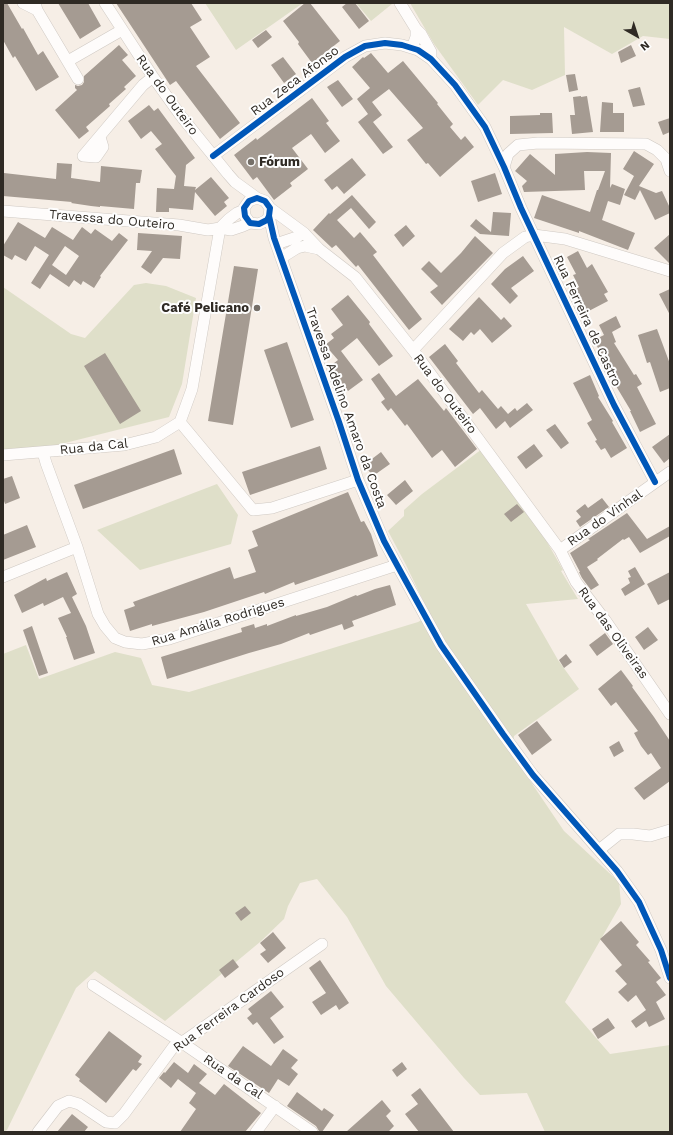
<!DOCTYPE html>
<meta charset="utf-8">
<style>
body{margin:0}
#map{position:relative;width:673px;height:1135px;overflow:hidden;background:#f6eee6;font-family:"Work Sans",sans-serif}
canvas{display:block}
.frame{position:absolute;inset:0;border:4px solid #2f2a24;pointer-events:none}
.north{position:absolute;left:617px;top:16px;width:40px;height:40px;-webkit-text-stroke:3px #fefefe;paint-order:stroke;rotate:141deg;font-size:11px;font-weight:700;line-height:16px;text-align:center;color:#2f2a24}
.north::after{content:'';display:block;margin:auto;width:14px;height:18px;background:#2f2a24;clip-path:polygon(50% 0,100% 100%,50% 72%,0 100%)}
</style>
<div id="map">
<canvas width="673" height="1135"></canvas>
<div class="frame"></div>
<div class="north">N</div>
</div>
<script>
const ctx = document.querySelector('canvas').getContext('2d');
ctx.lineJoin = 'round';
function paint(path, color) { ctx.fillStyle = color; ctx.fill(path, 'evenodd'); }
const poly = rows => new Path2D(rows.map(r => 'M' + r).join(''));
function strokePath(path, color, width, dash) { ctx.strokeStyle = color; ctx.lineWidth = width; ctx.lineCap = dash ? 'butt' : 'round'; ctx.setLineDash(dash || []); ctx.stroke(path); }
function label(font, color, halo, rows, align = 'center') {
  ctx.font = font + ' "Work Sans",sans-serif'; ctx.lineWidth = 4; ctx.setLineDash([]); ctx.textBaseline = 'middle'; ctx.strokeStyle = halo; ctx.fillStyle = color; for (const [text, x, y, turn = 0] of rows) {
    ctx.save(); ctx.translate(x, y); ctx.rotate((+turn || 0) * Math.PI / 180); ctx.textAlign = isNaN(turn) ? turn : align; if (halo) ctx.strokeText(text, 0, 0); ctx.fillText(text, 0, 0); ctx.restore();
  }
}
const green = poly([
 [205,3,303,3,236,50],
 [356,3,391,3,392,4,371,21],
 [410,3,670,3,670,39,643,36,612,54,564,27,565,75,532,90,503,80,478,105,434,44],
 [146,283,166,286,196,298,182,384,169,417,45,448,3,455,3,287,71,334,85,338,134,285],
 [482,449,543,535,563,570,561,571,578,599,526,604,558,660,579,689,514,736,512,754,564,831,619,882,621,904,565,1002,610,1054,670,1045,670,1132,545,1132,527,1093,480,1095,464,1078,386,986,347,917,317,879,300,883,288,906,284,919,260,942,165,1021,95,971,76,988,7,1130,3,1132,3,654,26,645,39,679,115,652,141,658,152,685,189,692,418,622,430,615,406,565,388,531,404,516,404,510,422,494],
 [217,484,238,515,231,544,140,570,97,530]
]);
const building = poly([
 [3,3,7,3,22,29,23,28,38,55,43,51,59,77,36,91,15,56,13,58,3,40],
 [58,3,88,3,101,26,80,39],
 [116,3,191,3,202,20,190,27,210,57,196,66,240,123,220,139,176,81,170,85],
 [305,3,310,3,340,41,312,63,298,44,299,42,283,21],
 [347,3,355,3,369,21,359,29,342,7],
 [266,30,272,37,258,48,252,40],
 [119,45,128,55,122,60,136,76,124,87,126,89,109,104,110,106,86,127,89,131,79,139,55,110,77,90,75,88,75,85,78,86,82,85,84,82,84,76],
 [631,45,636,56,621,63,618,52],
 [371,53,388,73,403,61,438,103,437,104,453,124,450,127,461,140,465,136,474,147,440,177,428,163,426,164,407,140,423,128,389,89,372,102,382,115,373,122,393,147,383,154,358,122,368,114,357,99,370,88,352,67,363,57,364,58],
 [283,57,296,74,284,83,271,65],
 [575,74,578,90,569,92,566,75],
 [338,80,353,99,342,107,327,87],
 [640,87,645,105,633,107,628,90],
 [581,96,581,97,587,96,593,132,572,134,570,115,575,115,573,97],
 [312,98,329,121,326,123,340,141,325,153,311,134,292,148,308,169,290,183,292,186,274,200,257,177,253,180,234,155,256,138,257,140],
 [602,102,613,103,613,113,624,113,624,132,600,132],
 [149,105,154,111,158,108,195,158,186,165,184,186,196,187,195,190,211,177,229,198,224,202,227,206,215,216,195,192,193,210,169,208,169,212,156,212,157,188,174,189,176,176,155,149,162,144,151,131,141,139,128,121],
 [540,113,552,113,553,133,510,134,510,116,540,115],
 [670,118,670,132,663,135,658,122],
 [634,151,654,164,639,186,656,193,662,191,670,208,670,213,655,220,640,190,635,200,624,195,634,176,623,169],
 [587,152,611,153,610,188,612,184,625,189,620,205,608,201,602,220,635,233,628,250,579,231,579,233,534,218,542,195,590,212,597,190,598,190,605,171,584,171,585,190,524,192,522,186,527,181,515,171,530,154,555,175,555,154],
 [352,158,366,175,344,194,337,186,332,190,324,180],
 [57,163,72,164,71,178,100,182,101,166,142,170,140,183,136,183,134,209,100,206,100,207,91,206,71,203,72,202,3,196,4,173,56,179],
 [495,173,502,194,478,202,471,181],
 [352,195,376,222,369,229,351,208,337,220,354,238,360,232,377,252,373,255,422,319,409,330,358,265,356,267,336,245,332,248,313,230,329,213,330,214],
 [493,212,511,213,509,236,480,234,470,226,476,219,491,232],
 [18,222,45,238,52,227,73,240,82,227,91,234,95,229,112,241,119,233,128,240,100,276,101,277,94,288,83,281,81,285,74,280,69,287,50,274,40,289,31,283,49,255,35,246,26,261,15,255,12,260,3,255,3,246],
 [65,246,79,256,66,275,52,265],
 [406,225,415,236,403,247,394,235],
 [138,233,182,236,180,259,163,258,151,274,141,267,152,251,137,250],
 [670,234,670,264,654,248],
 [475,236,493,253,442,305,430,292,438,286,421,269,429,261,441,273,461,253],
 [578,251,587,268,592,264,608,292,604,294,608,301,585,313,573,290,579,287,573,275,576,274,567,257],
 [523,256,534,271,511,288,518,296,510,304,491,284,505,269],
 [234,266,258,269,233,425,208,421],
 [670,289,670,315,659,294],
 [348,295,370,322,369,324,393,356,379,366,357,338,341,351,363,380,348,391,329,367,338,360,325,345,334,338,331,334,343,325,331,309],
 [479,297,501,320,504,317,512,326,492,343,480,329,474,335,471,332,463,341,449,329],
 [616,316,621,327,612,332,616,342,614,343,634,375,636,374,642,384,637,387,656,424,640,432,630,411,631,411,616,386,619,384,602,359,603,358,594,340,604,335,599,325],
 [657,329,670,364,670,388,660,392,650,362,647,363,638,335],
 [287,342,314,420,291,428,264,350],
 [445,344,458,361,456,363,479,393,482,390,498,409,501,406,508,414,515,408,517,411,527,403,533,410,510,428,505,421,496,429,480,408,473,414,429,357],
 [105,353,141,411,120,424,84,366],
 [379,373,396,396,418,379,444,411,446,408,477,449,455,467,442,450,432,458,407,424,405,426,391,408,388,411,381,402,385,399,371,379],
 [590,375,599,396,598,397,613,421,612,422,627,448,611,458,605,448,601,450,595,441,597,440,587,423,592,420,573,383],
 [555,424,569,443,561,449,546,430],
 [670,434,670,458,664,463,652,447],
 [534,444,543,456,526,469,517,457],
 [320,446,327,469,250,495,242,472],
 [174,449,182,474,83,509,74,485],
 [381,452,390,464,373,476,364,465],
 [12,476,20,498,5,504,3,498,3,479],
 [405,480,413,491,396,505,387,495],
 [348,492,361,522,364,521,371,534,378,556,295,585,294,582,265,594,264,592,204,612,152,626,152,624,130,631,124,610,135,606,133,602,230,567,234,579,256,572,248,550,258,546,252,531],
 [602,498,609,507,580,527,576,521,581,517,576,511,585,504,588,508],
 [517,504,524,512,511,522,504,514],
 [627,513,647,539,670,526,670,536,640,553,629,537,624,540,623,539,597,559,598,560,587,567,599,585,591,590,582,578,579,572,580,572,570,553,590,540,588,539],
 [27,525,36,547,3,560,3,535],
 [635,567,645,584,625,596,621,589,630,583,628,578,631,577,628,571],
 [67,572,77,594,72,597,86,626,95,653,74,660,66,637,67,637,58,618,71,613,63,597,44,606,43,603,22,613,14,595,46,578,47,581],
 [670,572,670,599,658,605,647,584],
 [390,585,396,605,352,621,354,626,344,630,342,624,310,635,309,633,281,644,249,653,167,679,161,657,242,632,241,628,254,624,255,628,267,624,267,626,296,615,296,616,327,607,356,595,357,596,375,589],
 [32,626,48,673,39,676,23,630],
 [648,627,658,640,644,650,635,637],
 [605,633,613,644,597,656,589,645],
 [566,654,572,662,564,668,559,660],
 [621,670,633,686,632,687,654,717,670,741,670,781,644,800,634,788,661,768,651,753,648,755,641,746,634,733,638,731,616,702,611,706,598,689],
 [537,721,552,740,532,755,518,735],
 [619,741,624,751,614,757,609,747],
 [245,906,251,913,241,921,235,913],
 [621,921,639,942,636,945,650,961,648,962,661,978,656,982,666,995,656,1002,665,1019,649,1027,646,1021,636,1028,631,1021,646,1010,636,995,628,1002,618,992,627,984,615,971,622,965,600,939],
 [273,932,286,948,268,963,260,954,266,950,260,943],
 [233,959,239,967,225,978,219,970],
 [320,960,349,1003,339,1010,336,1005,321,1015,312,1002,326,993,309,968],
 [271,991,284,1007,270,1018,284,1037,274,1044,257,1022,253,1025,247,1018,252,1014,248,1009],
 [608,1018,615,1028,598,1039,592,1029],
 [109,1031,142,1056,138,1062,142,1064,136,1071,133,1069,106,1103,79,1081,80,1079,75,1075],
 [243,1046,271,1066,283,1049,298,1060,291,1068,298,1074,289,1086,278,1079,269,1093,228,1066],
 [174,1062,188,1073,194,1064,207,1074,199,1083,215,1095,224,1084,261,1113,245,1132,180,1132,196,1109,189,1103,196,1093,178,1079,171,1088,159,1078,164,1072,165,1073],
 [402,1062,407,1069,397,1077,392,1070],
 [420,1088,454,1132,419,1132,405,1114,418,1104,411,1095],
 [297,1092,322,1111,324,1108,334,1115,322,1132,319,1131,316,1126,287,1106],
 [382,1100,391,1111,386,1116,394,1126,388,1132,346,1132],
 [72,1114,88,1127,84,1132,57,1132]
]);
const street = poly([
 [23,3,37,10],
 [35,3,37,10,78,79],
 [105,3,153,77,181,116,228,174,235,182,257,198],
 [400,3,416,29,416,37,412,48],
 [416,29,421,34,431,52,431,59],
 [68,61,122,30],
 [100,137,103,147,96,157,83,156,143,85,153,77],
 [213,156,345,57,365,46,385,43,402,45,418,50,431,59,455,85,485,127,504,167,521,208,614,405,655,482],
 [504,167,508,154,518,145,538,143,646,144,657,150,666,159,670,171],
 [270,208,304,233,319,249,355,277,413,350,560,550,576,582,605,620,670,714],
 [3,211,179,225,208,230,220,228,231,230,243,226,250,223],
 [269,216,267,220,259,224,250,223,245,216,244,208,249,201,257,198,265,201,270,208,269,216,274,238,339,422,358,480,384,541,397,565,441,645,503,734,533,775,617,871,639,902,661,950,670,978],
 [220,228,192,389,180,422,253,510,272,508,358,480],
 [220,228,229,219,237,213,244,210],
 [276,244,297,237,304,233],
 [281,258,297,248,305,246,319,249],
 [413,350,503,253,525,237,534,235,565,239,670,271],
 [43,452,46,463,77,547,98,614,105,626,115,638,125,642,142,644,169,639,397,565],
 [3,455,124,445,156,437,180,422],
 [560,550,670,472],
 [3,577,77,547],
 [599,850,619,834,633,834,650,836,670,830],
 [93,985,181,1042,312,1132],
 [38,1132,58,1106,69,1101,79,1104,106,1122,115,1123,124,1114,174,1046,187,1039,322,944],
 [256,1132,275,1106]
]);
const cycleway = poly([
 [213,156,345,57,365,46,385,43,402,45,418,50,431,59,455,85,485,127,504,167,521,208,614,405,655,482],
 [269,216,267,220,259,224,250,223,245,216,244,208,249,201,257,198,265,201,270,208,269,216,274,238,339,422,358,480,384,541,397,565,441,645,503,734,533,775,617,871,639,902,661,950,670,978]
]);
const markers = [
 [251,162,4,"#756f68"],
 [257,308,4,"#756f68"]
];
const streetNames = [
 ["Rua Zeca Afonso",295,81,-37],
 ["Rua do Outeiro",167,95,54],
 ["Travessa do Outeiro",112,220,5],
 ["Rua Ferreira de Castro",587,321,65],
 ["Rua do Outeiro",445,394,53],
 ["Travessa Adelino Amaro da Costa",346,408,70],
 ["Rua da Cal",94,447,-6],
 ["Rua do Vinhal",605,518,-35],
 ["Rua Amália Rodrigues",218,622,-17],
 ["Rua das Oliveiras",613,633,54],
 ["Rua Ferreira Cardoso",229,1010,-36],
 ["Rua da Cal",233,1077,34]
];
const poiNames = [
 ["Fórum",259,162],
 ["Café Pelicano",249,308,"right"]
];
paint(green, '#dfdfc9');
paint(building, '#a59b92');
strokePath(street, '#cfc9c3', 12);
strokePath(street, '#fefcfb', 11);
strokePath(cycleway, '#0057b8', 6);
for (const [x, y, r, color] of markers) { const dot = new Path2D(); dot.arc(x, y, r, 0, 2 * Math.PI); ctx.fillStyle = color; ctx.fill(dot); strokePath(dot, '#fefefe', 1.5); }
label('13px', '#2f2a24', '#fefefe', streetNames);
label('bold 13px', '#2f2a24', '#fefefe', poiNames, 'left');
</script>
